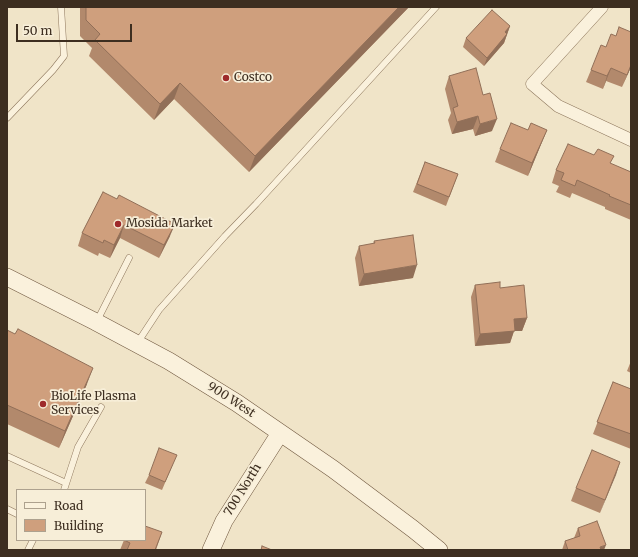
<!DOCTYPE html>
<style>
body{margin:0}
#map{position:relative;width:638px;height:557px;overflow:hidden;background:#f0e4c8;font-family:Merriweather,serif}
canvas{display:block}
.frame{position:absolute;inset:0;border:8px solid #3d2e20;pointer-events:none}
.legend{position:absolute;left:16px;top:489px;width:130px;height:52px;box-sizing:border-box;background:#f7eed8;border:1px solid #ada18e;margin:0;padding:5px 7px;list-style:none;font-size:12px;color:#3d2e20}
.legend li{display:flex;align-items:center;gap:8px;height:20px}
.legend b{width:20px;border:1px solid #ada18e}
.scale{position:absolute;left:16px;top:24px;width:116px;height:18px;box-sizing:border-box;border:2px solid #3d2e20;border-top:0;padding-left:5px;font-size:12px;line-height:14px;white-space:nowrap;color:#3d2e20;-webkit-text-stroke:3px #f7eed8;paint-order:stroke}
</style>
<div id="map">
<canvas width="638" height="557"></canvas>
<div class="frame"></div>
<ul class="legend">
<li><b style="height:5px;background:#faf1dc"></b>Road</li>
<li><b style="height:11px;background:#cf9f7d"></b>Building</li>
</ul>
<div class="scale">50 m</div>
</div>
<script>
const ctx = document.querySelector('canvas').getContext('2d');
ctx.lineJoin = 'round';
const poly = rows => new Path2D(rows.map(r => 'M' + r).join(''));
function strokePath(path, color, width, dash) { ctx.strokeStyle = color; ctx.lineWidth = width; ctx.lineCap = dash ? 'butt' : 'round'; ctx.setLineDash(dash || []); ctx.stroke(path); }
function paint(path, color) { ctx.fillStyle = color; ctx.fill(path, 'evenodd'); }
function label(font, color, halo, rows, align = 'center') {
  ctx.font = font + ' Merriweather,serif'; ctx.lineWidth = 3.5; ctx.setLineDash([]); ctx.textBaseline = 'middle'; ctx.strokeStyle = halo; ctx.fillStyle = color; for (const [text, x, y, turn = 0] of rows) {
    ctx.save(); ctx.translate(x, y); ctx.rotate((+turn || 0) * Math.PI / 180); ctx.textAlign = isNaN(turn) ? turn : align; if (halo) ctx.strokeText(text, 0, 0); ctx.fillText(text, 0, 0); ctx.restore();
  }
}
const lane = poly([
 [7,118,53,70,64,56,61,7],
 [97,321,129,258],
 [138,342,159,310,225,236,256,204,436,7],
 [7,456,66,483],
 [64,490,78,447,101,407],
 [7,509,17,514],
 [28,550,33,540]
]);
const street = poly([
 [602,7,532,84,558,106,631,140]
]);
const secondary = poly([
 [7,277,96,322,169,361,237,403,333,469,413,529,439,550],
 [211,550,224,521,280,433]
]);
const wall = poly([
 [80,7,409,7,249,172,174,99,154,120,89,56,92,48,80,36],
 [510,26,504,43,484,66,463,47,466,38],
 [631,32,631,67,622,87,606,81,603,89,586,82,591,70,606,47,616,36],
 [449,76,492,131,475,136,473,129,452,134,448,120,451,113,445,89],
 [528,130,547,130,542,142,528,176,495,162,500,149],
 [425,162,458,174,446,206,413,192],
 [611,164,631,172,631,220,605,209,605,207,572,193,570,198,556,192,559,186,552,183,556,170],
 [103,192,170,236,159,258,120,238,110,258,99,253,98,256,78,246,82,233],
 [374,241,413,278,359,286,355,258,359,246,373,244],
 [475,285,500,288,527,318,522,331,514,331,510,343,475,346,471,297],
 [7,330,87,384,59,448,7,424],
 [631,361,631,373,627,371],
 [613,382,631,389,631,449,593,434],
 [620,462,600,513,571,501,576,488],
 [173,464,162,490,145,483,149,475],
 [578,528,604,550,562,550,565,541,574,538],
 [162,532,156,550,120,550,124,540]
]);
const shadedWall = poly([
 [399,7,409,7,249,172,255,156],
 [510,26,504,43,484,66,487,58,505,32],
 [631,65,631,67,622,87,627,75],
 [611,68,606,81,603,89,607,76],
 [180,83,174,99,154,120,160,104],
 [478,116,473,129,452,134,457,122],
 [497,119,492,131,475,136,480,124],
 [547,130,542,142,528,176,532,163],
 [175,224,170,236,159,258,164,245],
 [124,225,120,238,110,258,114,245],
 [417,265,413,278,359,286,364,274],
 [527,318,522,331,514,331,510,343,475,346,480,334,514,319],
 [93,368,87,384,59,448,65,431],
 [620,462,616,475,600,513,605,500],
 [606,545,604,550,599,550,600,547]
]);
const building = poly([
 [86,7,399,7,255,156,180,83,160,104,95,40,100,34,86,20,86,7],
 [492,10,510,26,505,32,507,34,487,58,466,38,492,10],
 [619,27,631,32,631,65,627,75,611,68,607,76,591,70,601,45,606,47,611,34,616,36,619,27],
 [476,68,483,95,490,93,497,119,480,124,478,116,457,122,453,108,458,106,449,76,476,68],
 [511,123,528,130,531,123,547,130,532,163,500,149,511,123],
 [568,144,594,155,598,149,614,156,610,163,631,172,631,205,609,196,610,195,577,180,575,186,561,180,564,173,556,170,568,144],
 [425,162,458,174,449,197,417,184,425,162],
 [103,192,117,199,119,195,175,224,164,245,124,225,114,245,104,240,103,243,82,233,103,192],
 [413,235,417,265,364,274,359,246,375,243,374,241,413,235],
 [500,282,500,288,524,285,527,318,514,319,515,331,480,334,475,285,500,282],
 [18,329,93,368,65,431,7,405,7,330,15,334,18,329],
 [613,382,631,389,631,434,597,422,613,382],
 [159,448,177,455,165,482,149,475,159,448],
 [592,450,620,462,605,500,576,488,592,450],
 [597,521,606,545,600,547,601,550,568,550,565,541,580,536,578,528,597,521],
 [145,526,162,532,155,550,127,550,130,543,124,540,145,540,145,526],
 [262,546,272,550,261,550,262,546]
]);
const markers = [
 [226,78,4,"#9e2a2b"],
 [118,224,4,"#9e2a2b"],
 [43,404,4,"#9e2a2b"]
];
const poiNames = [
 ["Costco",234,78],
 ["Mosida Market",126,224],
 ["BioLife Plasma",51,397],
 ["Services",51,411]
];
const streetNames = [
 ["900 West",231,400,33],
 ["700 North",243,490,-58]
];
strokePath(lane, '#8d765c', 7);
strokePath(street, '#8d765c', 13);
strokePath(secondary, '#6f573f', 18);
strokePath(lane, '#faf1dc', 6);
strokePath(street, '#faf1dc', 12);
strokePath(secondary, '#faf1dc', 17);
paint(wall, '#b2896c');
paint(shadedWall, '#916f58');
paint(building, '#cf9f7d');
strokePath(building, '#916f58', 1);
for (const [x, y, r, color] of markers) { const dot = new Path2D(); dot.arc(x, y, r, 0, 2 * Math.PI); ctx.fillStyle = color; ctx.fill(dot); strokePath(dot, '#f7eed8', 1.5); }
label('12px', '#3d2e20', '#f7eed8', poiNames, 'left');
label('12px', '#3d2e20', '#f7eed8', streetNames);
</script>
